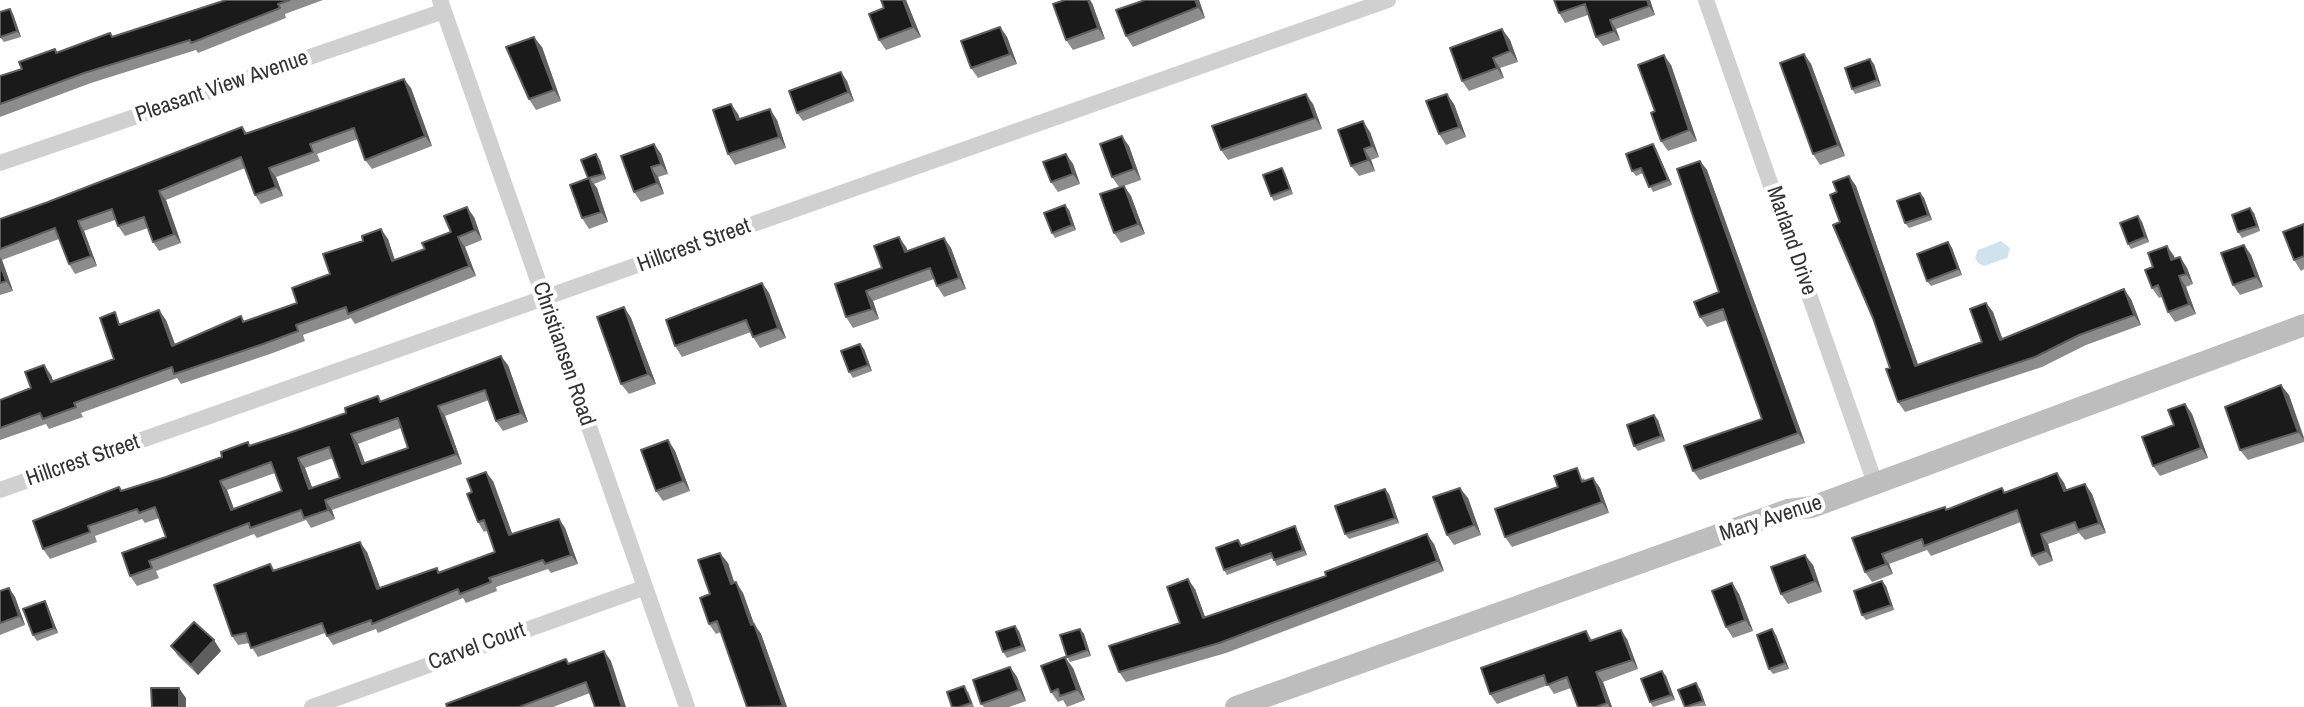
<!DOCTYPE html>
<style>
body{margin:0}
canvas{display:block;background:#fff}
</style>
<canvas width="2304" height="707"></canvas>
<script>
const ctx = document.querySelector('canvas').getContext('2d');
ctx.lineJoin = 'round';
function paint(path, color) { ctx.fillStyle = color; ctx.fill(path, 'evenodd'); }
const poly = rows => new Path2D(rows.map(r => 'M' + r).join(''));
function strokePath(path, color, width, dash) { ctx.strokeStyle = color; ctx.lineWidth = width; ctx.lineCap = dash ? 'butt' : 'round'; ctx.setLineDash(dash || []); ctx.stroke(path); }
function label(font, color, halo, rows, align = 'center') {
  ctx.font = font + ' "Archivo Narrow",sans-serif'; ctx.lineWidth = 8; ctx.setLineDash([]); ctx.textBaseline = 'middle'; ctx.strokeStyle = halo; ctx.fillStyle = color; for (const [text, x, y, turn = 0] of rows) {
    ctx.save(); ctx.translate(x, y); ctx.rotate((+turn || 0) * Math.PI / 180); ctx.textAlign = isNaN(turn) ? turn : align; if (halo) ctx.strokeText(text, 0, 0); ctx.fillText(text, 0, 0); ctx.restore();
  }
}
const water = poly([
 [2001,241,2010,248,2007,258,1984,266,1978,263,1975,258,1978,250]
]);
const street = poly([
 [440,0,687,707],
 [1706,0,1875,483],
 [0,163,444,11],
 [0,490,1388,0],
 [312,707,643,588]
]);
const secondary = poly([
 [1236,707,1788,510,1812,507,2304,325]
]);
const wall = poly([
 [226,0,323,0,285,14,286,18,198,53,196,50,91,83,0,117,0,76,22,69,57,53,113,37],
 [906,0,921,37,886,50,879,40],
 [1199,0,1205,18,1133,47,1126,36],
 [1554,0,1650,0,1655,15,1616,29,1620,40,1603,46,1596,37,1588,15,1565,23,1559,13],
 [1092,3,1105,39,1073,50,1066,40],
 [13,14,21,37,4,42,0,37],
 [1000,27,1007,37,1017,64,978,78,971,68],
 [1502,29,1510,40,1518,62,1500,68,1504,78,1469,91,1462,81],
 [542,47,561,101,536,110,529,99],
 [1804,54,1811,64,1845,156,1820,165,1813,154],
 [1874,64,1881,86,1855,94,1852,89],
 [1671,65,1697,141,1668,151,1661,141],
 [847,81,854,101,803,121,797,113],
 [411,88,432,146,372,169,365,160,358,139,317,154,320,161,276,177,283,196,261,204,255,195,245,168,166,200,181,243,159,251,153,242,148,228,125,236,118,226,115,220,84,231,97,266,75,274,69,264,59,239,2,260,13,291,0,295,0,219,48,202,242,127,247,133],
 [731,104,738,114,740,119,777,120,786,148,735,165,728,154],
 [1313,104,1322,129,1228,160,1221,150],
 [1454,104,1466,137,1446,145,1439,134],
 [1370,132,1379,157,1371,160,1375,171,1359,176,1351,166],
 [654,144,661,154,668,174,658,177,664,194,641,202,634,192],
 [1129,146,1141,180,1124,186,1131,196,1145,234,1121,243,1114,233,1119,187,1112,177],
 [1656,149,1672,185,1653,192,1643,173,1636,176,1632,171],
 [1066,154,1073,164,1080,184,1058,192,1051,182],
 [600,160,606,179,594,184,597,188,608,222,589,229,582,218,588,178],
 [1700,161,1707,170,1805,443,1700,480,1693,471,1762,419,1727,320,1707,327,1700,317,1719,292],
 [1282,168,1285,173,1293,194,1274,201,1271,196],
 [1849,176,1856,186,1918,365,1982,342,1986,303,1993,312,2002,338,2131,299,2141,325,2086,345,2042,367,1905,412,1898,402,1890,368,1840,222,1837,192],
 [1920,193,1924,198,1932,220,1909,228,1905,223],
 [1069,210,1076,230,1055,238,1052,233],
 [2254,213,2260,231,2242,238,2238,232],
 [2138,216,2142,222,2149,242,2131,249,2128,244],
 [474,217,482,240,465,247,476,276,355,324,351,318,303,335,305,341,270,354,181,384,177,378,81,413,83,417,49,429,46,424,0,440,0,400,31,388,51,375,53,381,114,359,122,322,122,324,166,320,175,344,241,316,245,322,297,303,330,274,388,239,395,260,425,249],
 [2304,224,2304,269,2301,271,2294,260],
 [944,238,951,248,966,289,944,297,937,286,934,279,873,301,879,319,853,328,846,317,882,268,906,247,908,251],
 [1948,242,1952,248,1962,275,1931,286,1927,281],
 [2244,245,2251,255,2263,287,2240,295,2233,285],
 [2167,246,2175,259,2180,257,2187,268,2193,284,2186,287,2196,314,2175,322,2168,312,2162,297,2159,298,2152,288,2153,267],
 [762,283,769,293,786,338,760,348,753,337,751,332,682,357,675,346],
 [624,307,631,318,656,384,629,394,621,384],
 [864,349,872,371,853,378,849,372],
 [508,365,528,422,503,431,496,421,489,400,445,416,462,464,332,510,335,519,311,528,306,520,257,538,254,534,156,571,159,578,137,586,130,576,166,537,159,518,145,523,142,519,95,536,97,542,50,559,43,549,119,487,122,491,166,477,250,446,346,413,378,396,381,401],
 [401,428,408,448,365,463,358,444],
 [333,458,340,478,312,488,305,468],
 [275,473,282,491,234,509,227,490],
 [2289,395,2304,437,2304,442,2248,460,2240,450],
 [2185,404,2192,414,2208,458,2160,476,2153,466],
 [1658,420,1665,441,1638,451,1634,446],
 [668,440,675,451,690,491,663,501,656,491],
 [2057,473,2064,483,2067,490,2085,484,2092,494,2106,533,2085,540,2079,533,2048,544,2053,561,2039,566,2032,556,2021,522,1931,556,1927,550,1889,564,1893,574,1872,582,1865,572,1852,538,1945,507,1947,510,2006,492],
 [1584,478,1585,481,1593,478,1600,488,1609,513,1512,547,1505,537],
 [493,481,512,534,559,519,565,528,578,564,551,573,548,569,496,587,497,591,466,603,463,598,378,633,376,629,333,645,325,633,258,657,249,643,238,645,232,636,270,564,275,571,367,552,380,588,437,568,440,573,495,552,488,530,484,532,478,522],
 [1389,494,1399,523,1349,539,1345,534],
 [1468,498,1481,535,1454,545,1447,535],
 [1298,532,1307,555,1277,566,1273,558,1227,575,1224,570,1242,546],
 [1434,544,1444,571,1226,653,1126,682,1119,672,1180,623,1195,589,1205,617],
 [728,563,734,583,743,593,754,624,761,634,787,707,747,707,721,632,716,634,709,624,710,594],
 [1813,565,1822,592,1788,604,1781,594],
 [1732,583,1739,594,1753,631,1733,638,1726,627],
 [1886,586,1894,610,1866,620,1862,615],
 [9,588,15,597,25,625,0,635,0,591],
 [45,601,48,607,58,633,37,641,33,635],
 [1080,629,1084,634,1091,656,1070,662,1067,657],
 [1019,631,1026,651,1007,658,1003,652],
 [1586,631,1592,640,1627,639,1638,669,1603,682,1612,707,1578,707,1571,688,1554,694,1548,685,1497,704,1490,694],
 [1776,635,1789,669,1773,674,1769,669],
 [171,646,221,651,198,675,178,656],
 [566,659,569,663,611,661,590,693,553,707,447,707],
 [1010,667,1017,677,1026,701,1009,707,984,707,981,704],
 [1073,668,1085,700,1067,707,1063,700,1058,702,1051,692],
 [1666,676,1675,700,1653,707,1650,702],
 [1700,689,1706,706,1685,707],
 [968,691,974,707,952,707]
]);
const shadedWall = poly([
 [903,0,906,0,921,37,913,27],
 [1088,0,1090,0,1092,3,1105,39,1098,28],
 [1195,0,1199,0,1205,18,1198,7],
 [1647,0,1650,0,1655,15,1649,6],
 [10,9,13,14,21,37,17,31],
 [1610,20,1616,29,1620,40,1614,31],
 [1000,27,1007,37,1017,64,1010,54],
 [1502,29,1510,40,1518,62,1510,51],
 [534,37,542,47,561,101,554,90],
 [1804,54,1811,64,1845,156,1838,145],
 [1664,55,1671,65,1697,141,1689,130],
 [1493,58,1500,68,1504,78,1497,68],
 [1870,59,1874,64,1881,86,1877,80],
 [841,72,847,81,854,101,848,92],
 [404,79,411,88,432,146,425,136],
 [1306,94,1313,104,1322,129,1315,118],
 [1447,94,1454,104,1466,137,1459,127],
 [731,104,738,114,744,131,737,120],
 [770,109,777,120,786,148,779,137],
 [1363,121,1370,132,1379,157,1372,146],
 [1122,136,1129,146,1141,180,1134,169],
 [654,144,661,154,668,174,661,164],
 [1653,144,1656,149,1672,185,1668,180],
 [1364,149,1371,160,1375,171,1368,160],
 [596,154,600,160,606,179,603,174],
 [1066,154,1073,164,1080,184,1073,174],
 [1700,161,1707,170,1805,443,1798,433],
 [651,167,658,177,664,194,657,183],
 [269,168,276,177,283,196,276,187],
 [1282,168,1285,173,1293,194,1290,189],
 [1849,176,1856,186,1922,376,1915,366],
 [589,178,597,188,608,222,601,212],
 [1124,186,1131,196,1145,234,1138,224],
 [159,191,166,200,181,243,174,234],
 [1920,193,1924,198,1932,220,1928,215],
 [1065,205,1069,210,1076,230,1072,225],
 [467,207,474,217,482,240,475,230],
 [2250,208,2254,213,2260,231,2257,226],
 [2138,216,2142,222,2149,242,2145,237],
 [78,221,84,231,97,266,91,256],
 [381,229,388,239,398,271,392,261],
 [458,237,465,247,476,276,469,266],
 [899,237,906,247,912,262,905,252],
 [944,238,951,248,966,289,959,278],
 [1948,242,1952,248,1962,275,1958,269],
 [2244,245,2251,255,2263,287,2256,277],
 [2167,246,2174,256,2179,270,2171,260],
 [0,257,2,260,13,291,6,281,0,264],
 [2180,257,2187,268,2193,284,2186,274],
 [2179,276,2186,287,2196,314,2189,304],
 [762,283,769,293,786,338,778,328],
 [2124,289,2131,299,2141,325,2134,315],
 [866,291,873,301,879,319,872,309],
 [1986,303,1993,312,2006,349,2000,340],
 [624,307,631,318,656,384,648,374],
 [159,310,166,320,179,355,172,346],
 [860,344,864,349,872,371,868,365],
 [501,356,508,365,528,422,521,413],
 [44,365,51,375,57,392,51,382],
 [2281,385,2289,395,2304,440,2298,432],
 [2185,404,2192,414,2208,458,2201,448],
 [438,406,445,416,462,464,456,454],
 [1654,415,1658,420,1665,441,1661,436],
 [351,434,358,444,369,474,362,464],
 [668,440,675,451,690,491,683,481],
 [298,458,305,468,316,498,309,489],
 [486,472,493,481,516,544,509,535],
 [2057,473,2064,483,2071,501,2064,491],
 [1593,478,1600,488,1609,513,1602,502],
 [220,481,227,490,238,520,231,510],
 [2085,484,2092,494,2106,533,2099,523],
 [1460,488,1468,498,1481,535,1474,525],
 [1385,489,1389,494,1399,523,1395,518],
 [325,500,332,510,335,519,328,510],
 [559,519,565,528,578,564,571,555],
 [1295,526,1298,532,1307,555,1303,550],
 [1427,534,1434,544,1444,571,1437,561],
 [2041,534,2048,544,2053,561,2046,551],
 [360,542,367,552,384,598,377,589],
 [720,553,728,563,738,594,731,584],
 [1882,554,1889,564,1893,574,1886,564],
 [1805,555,1813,565,1822,592,1815,581],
 [1188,579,1195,589,1209,628,1203,618],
 [1882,581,1886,586,1894,610,1891,605],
 [736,582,743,593,758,635,751,625],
 [1732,583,1739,594,1753,631,1745,620],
 [9,588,15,597,25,625,19,616],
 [45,601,48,607,58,633,54,628],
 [754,624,761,634,787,707,783,706],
 [1015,626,1019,631,1026,651,1022,646],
 [1080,629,1084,634,1091,656,1087,650],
 [1772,629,1776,635,1789,669,1785,663],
 [1621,630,1627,639,1638,669,1632,660],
 [214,640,221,651,198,675,191,665],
 [604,651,611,661,626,707,622,707],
 [1065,657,1073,668,1085,700,1077,690],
 [1010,667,1017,677,1026,701,1019,690],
 [1662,671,1666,676,1675,700,1671,695],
 [1596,672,1603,682,1612,707,1610,707,1607,703],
 [1696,683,1700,689,1706,706,1703,701],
 [179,688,186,698,186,707,179,707]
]);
const building = poly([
 [226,0,290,0,278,4,280,8,191,43,190,40,84,73,0,104,0,76,22,69,19,62,55,49,56,53,110,33,112,37,226,0],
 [881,0,903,0,913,27,879,40,869,14,884,8,881,0],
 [1065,0,1088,0,1098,28,1066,40,1053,4,1065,0],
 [1145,0,1195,0,1198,7,1126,36,1116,10,1145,0],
 [1554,0,1647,0,1649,6,1610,20,1614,31,1596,37,1585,4,1559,13,1554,0],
 [10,9,17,31,0,37,0,12,10,9],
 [1000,27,1010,54,971,68,961,41,1000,27],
 [1502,29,1510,51,1493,58,1497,68,1462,81,1450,48,1502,29],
 [534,37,554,90,529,99,506,47,534,37],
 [1804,54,1838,145,1813,154,1780,63,1804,54],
 [1664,55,1689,130,1661,141,1651,113,1655,111,1638,65,1664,55],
 [1870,59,1877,80,1852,89,1845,68,1870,59],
 [841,72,848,92,797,113,789,91,841,72],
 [404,79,425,136,365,160,354,128,310,144,313,152,269,168,276,187,255,195,241,157,159,191,174,234,153,242,144,217,118,226,112,209,78,221,91,256,69,264,55,228,0,249,0,219,48,202,242,127,245,134,404,79],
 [1306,94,1315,118,1221,150,1212,126,1306,94],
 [1447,94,1459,127,1439,134,1426,101,1447,94],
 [731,104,737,120,770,109,779,137,728,154,713,110,731,104],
 [1363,121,1372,146,1364,149,1368,160,1351,166,1338,130,1363,121],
 [1122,136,1134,169,1112,177,1100,144,1122,136],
 [654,144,661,164,651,167,657,183,634,192,621,156,654,144],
 [1653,144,1668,180,1649,187,1641,168,1632,171,1626,154,1653,144],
 [596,154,603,174,588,178,581,160,596,154],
 [1066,154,1073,174,1051,182,1043,162,1066,154],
 [1700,161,1798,433,1693,471,1684,446,1762,419,1723,309,1700,317,1694,302,1719,292,1677,169,1700,161],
 [1282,168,1290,189,1271,196,1263,175,1282,168],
 [1849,176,1915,366,1982,342,1970,309,1986,303,2000,340,2124,289,2134,315,2079,335,2035,357,1898,402,1886,369,1890,368,1873,318,1833,225,1840,222,1830,195,1837,192,1833,182,1849,176],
 [589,178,601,212,582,218,570,185,589,178],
 [1124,186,1138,224,1114,233,1100,194,1124,186],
 [1920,193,1928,215,1905,223,1897,201,1920,193],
 [1065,205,1072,225,1052,233,1044,213,1065,205],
 [467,207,475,230,458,237,469,266,348,314,346,307,296,325,298,331,263,344,174,374,172,367,74,403,76,407,43,419,40,413,0,428,0,400,31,388,25,372,44,365,51,382,114,359,100,318,115,312,119,325,159,310,172,346,241,316,243,322,297,303,292,288,330,274,323,254,363,241,362,236,381,229,392,261,425,249,422,243,451,232,444,216,467,207],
 [2250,208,2257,226,2238,232,2232,215,2250,208],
 [2138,216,2145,237,2128,244,2120,223,2138,216],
 [2304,224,2304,256,2294,260,2283,232,2304,224],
 [899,237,905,252,944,238,959,278,937,286,930,268,866,291,872,309,846,317,835,284,882,268,874,246,899,237],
 [1948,242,1958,269,1927,281,1917,254,1948,242],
 [2244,245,2256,277,2233,285,2221,253,2244,245],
 [2167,246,2171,260,2180,257,2186,274,2179,276,2189,304,2168,312,2158,285,2152,288,2145,270,2153,267,2148,253,2167,246],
 [0,264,6,281,0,283,0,264],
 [762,283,778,328,753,337,746,320,675,346,666,320,762,283],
 [624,307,648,374,621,384,597,317,624,307],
 [860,344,868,365,849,372,841,351,860,344],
 [501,356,521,413,496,421,485,390,438,406,456,454,325,500,328,510,304,518,301,510,250,528,249,523,149,561,152,568,130,576,122,553,166,537,155,507,139,513,137,509,88,526,90,532,43,549,33,521,119,487,121,491,166,477,222,457,221,452,248,442,249,446,289,433,346,413,345,408,378,396,380,402,501,356],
 [398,418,408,448,362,464,351,434,398,418],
 [329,447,340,478,309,489,298,458,329,447],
 [271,462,282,491,231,510,220,481,271,462],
 [2281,385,2298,432,2240,450,2225,407,2281,385],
 [2185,404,2201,448,2153,466,2142,437,2174,425,2168,410,2185,404],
 [1654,415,1661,436,1634,446,1627,425,1654,415],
 [668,440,683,481,656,491,641,450,668,440],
 [1577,468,1582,482,1593,478,1602,502,1505,537,1495,509,1558,487,1554,476,1577,468],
 [486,472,509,535,559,519,571,555,545,564,543,560,489,578,491,582,460,594,458,589,372,624,371,620,327,636,322,623,251,648,246,633,232,636,214,585,270,564,273,571,360,542,377,589,437,568,438,573,495,552,484,520,478,522,467,494,472,492,467,479,486,472],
 [2057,473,2064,491,2085,484,2099,523,2078,530,2075,522,2041,534,2046,551,2032,556,2017,510,1924,546,1922,539,1882,554,1886,564,1865,572,1852,538,1945,507,1946,510,2002,488,2004,493,2057,473],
 [1460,488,1474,525,1447,535,1433,497,1460,488],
 [1385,489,1395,518,1345,534,1335,506,1385,489],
 [1295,526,1303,550,1274,560,1271,553,1224,570,1216,548,1238,540,1241,546,1295,526],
 [1427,534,1437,561,1219,643,1119,672,1109,646,1180,623,1167,587,1188,579,1203,618,1326,576,1325,572,1427,534],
 [720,553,731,584,736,582,751,625,754,624,783,706,747,707,717,621,709,624,700,598,710,594,698,560,720,553],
 [1805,555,1815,581,1781,594,1771,567,1805,555],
 [1882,581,1891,605,1862,615,1854,591,1882,581],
 [1732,583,1745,620,1726,627,1712,591,1732,583],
 [9,588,19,616,0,623,0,591,9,588],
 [45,601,54,628,33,635,23,609,45,601],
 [194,622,214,640,191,665,171,646,194,622],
 [1015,626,1022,646,1003,652,996,632,1015,626],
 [1080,629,1087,650,1067,657,1060,635,1080,629],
 [1772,629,1785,663,1769,669,1757,635,1772,629],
 [1621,630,1632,660,1596,672,1607,703,1596,707,1578,707,1567,677,1547,685,1544,675,1490,694,1481,668,1586,631,1590,641,1621,630],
 [604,651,622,707,595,707,586,682,519,707,447,707,446,704,566,659,568,664,604,651],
 [1065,657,1077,690,1060,696,1058,689,1051,692,1041,666,1065,657],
 [1010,667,1019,690,981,704,973,680,1010,667],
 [1662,671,1671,695,1650,702,1641,679,1662,671],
 [1696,683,1703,701,1685,707,1678,690,1696,683],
 [964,686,971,703,959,707,952,707,947,692,964,686],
 [151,688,179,688,179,707,152,707,151,688]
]);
const streetNames = [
 ["Pleasant View Avenue",222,87,-19],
 ["Marland Drive",1791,241,71],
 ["Hillcrest Street",694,246,-20],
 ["Christiansen Road",563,354,71],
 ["Hillcrest Street",83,461,-19],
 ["Mary Avenue",1771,519,-18],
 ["Carvel Court",477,647,-20]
];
paint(water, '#cfe2ee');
strokePath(street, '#d0d0d0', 16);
strokePath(secondary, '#bdbdbd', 22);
paint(wall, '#8c8c8c');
paint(shadedWall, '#5f5f5f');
paint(building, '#1a1a1a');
strokePath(building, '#5f5f5f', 2);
label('22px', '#333', '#fff', streetNames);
</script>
